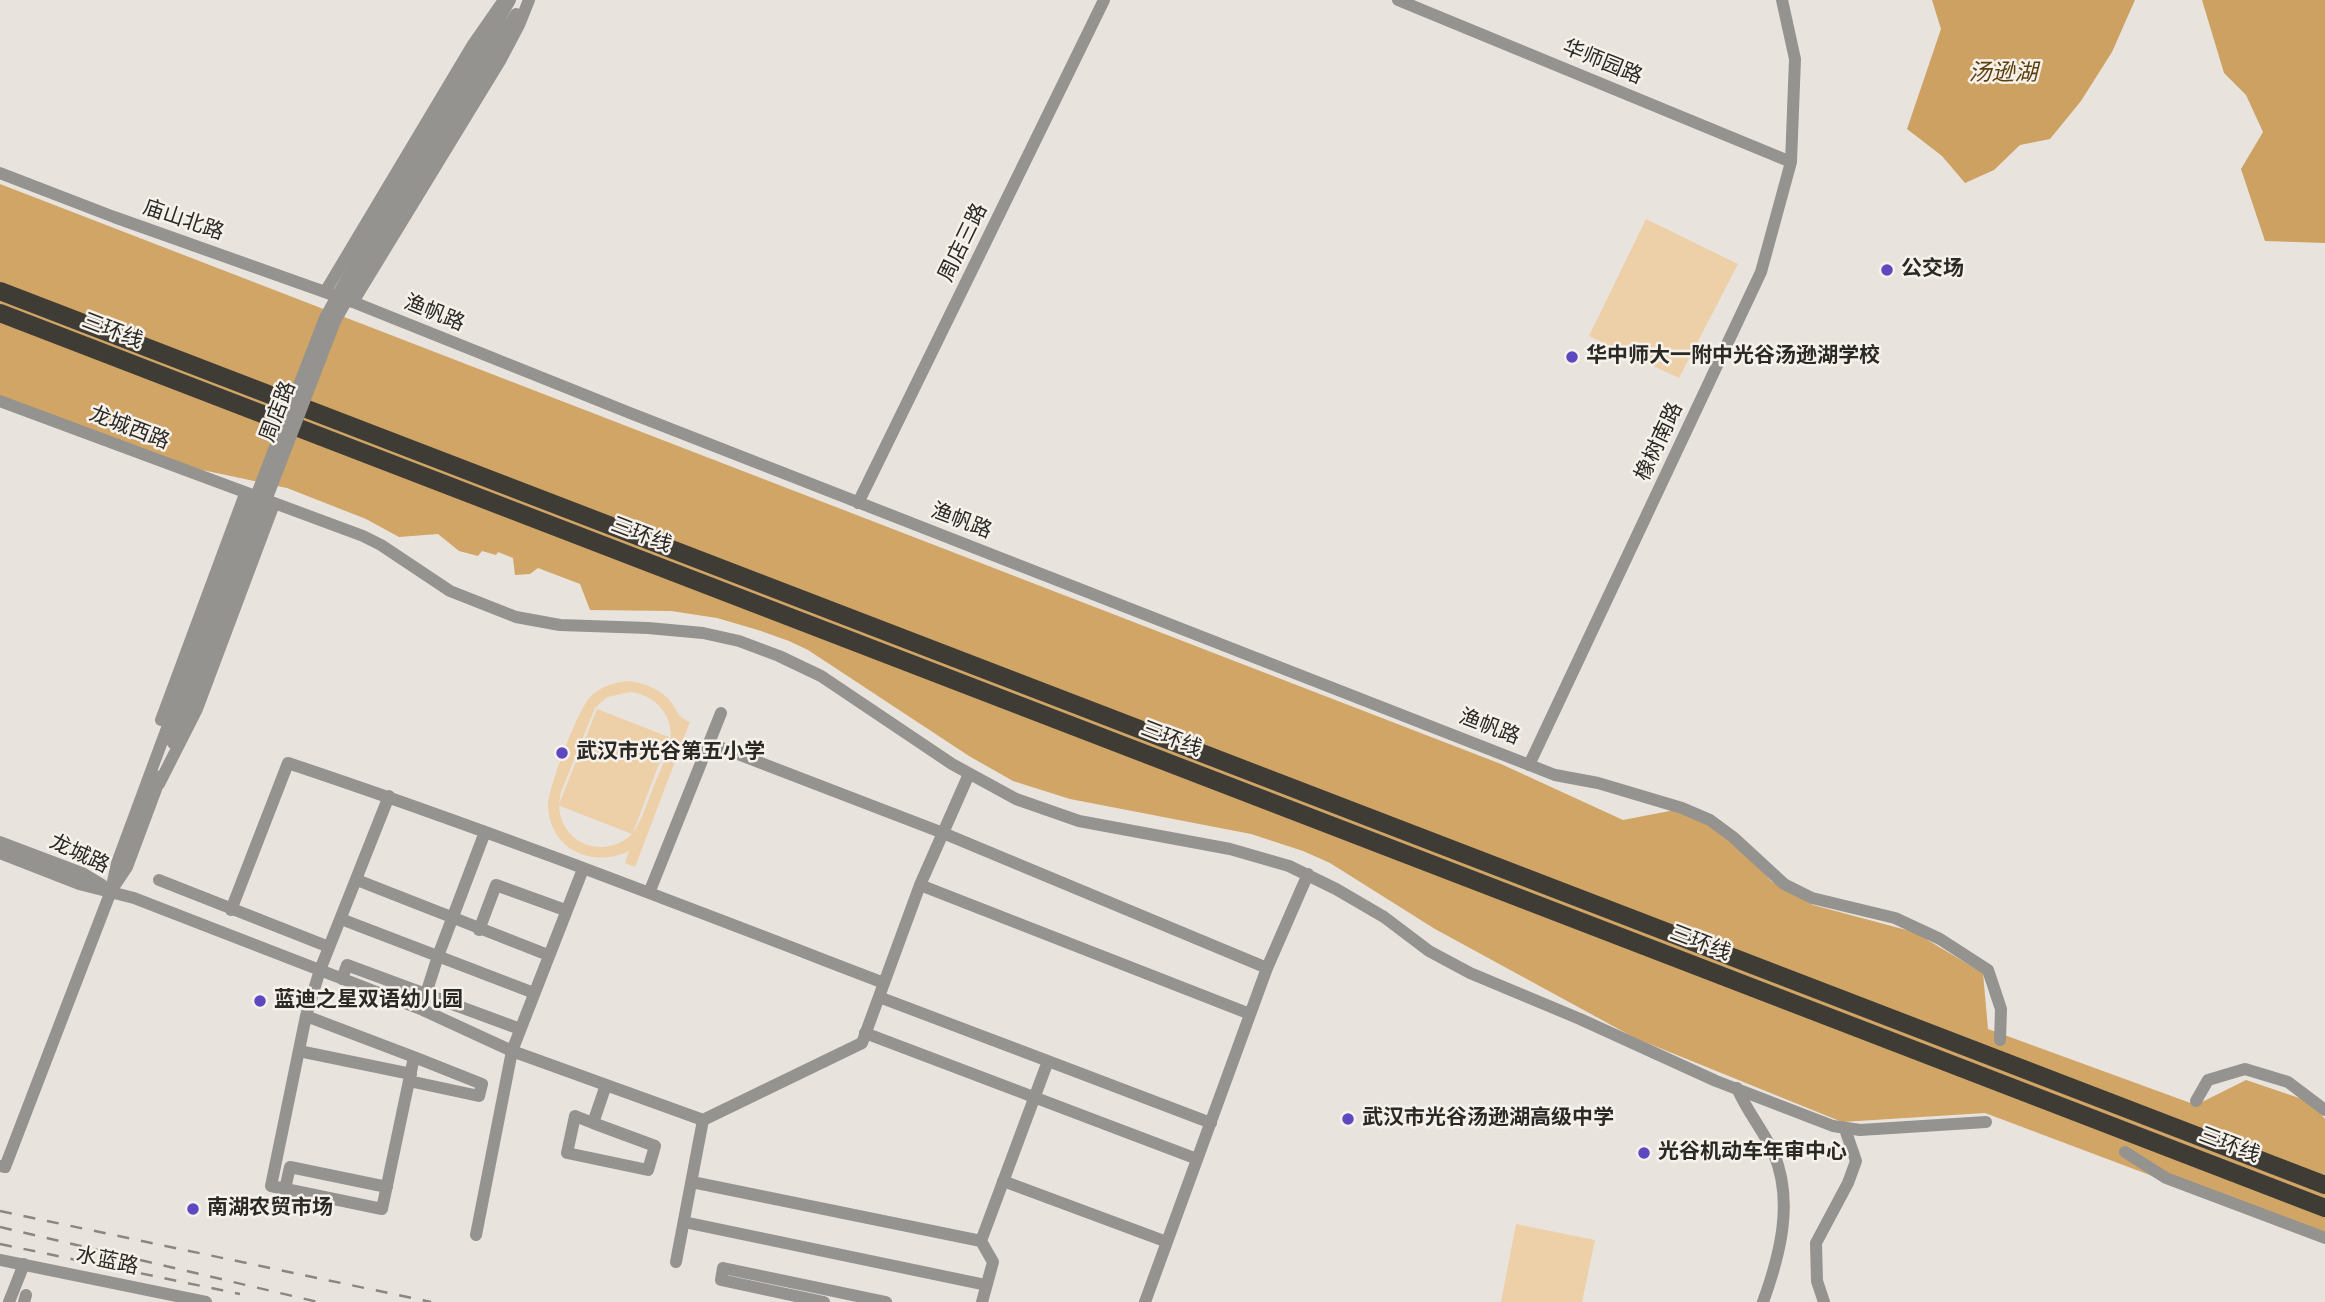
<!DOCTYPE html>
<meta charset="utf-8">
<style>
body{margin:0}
canvas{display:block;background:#e9e3dd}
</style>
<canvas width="2325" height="1302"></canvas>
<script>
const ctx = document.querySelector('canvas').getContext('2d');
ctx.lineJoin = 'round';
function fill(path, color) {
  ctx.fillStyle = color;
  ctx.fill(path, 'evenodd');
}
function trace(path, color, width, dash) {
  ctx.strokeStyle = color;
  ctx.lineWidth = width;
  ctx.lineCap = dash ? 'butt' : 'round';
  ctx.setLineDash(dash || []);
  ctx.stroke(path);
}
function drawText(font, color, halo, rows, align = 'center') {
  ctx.font = font + ' "Titillium Web","Noto Sans SC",sans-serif';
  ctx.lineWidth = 5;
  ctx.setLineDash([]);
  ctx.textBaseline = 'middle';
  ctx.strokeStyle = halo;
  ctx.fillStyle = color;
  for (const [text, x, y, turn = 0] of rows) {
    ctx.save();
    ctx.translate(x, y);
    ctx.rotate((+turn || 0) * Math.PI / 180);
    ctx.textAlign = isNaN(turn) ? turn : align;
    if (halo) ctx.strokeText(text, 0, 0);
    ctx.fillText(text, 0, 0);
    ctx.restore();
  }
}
fill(new Path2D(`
 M 1646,219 L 1738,264 L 1679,378 L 1589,336 Z
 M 630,681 C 646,684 661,689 671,702 C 679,713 676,716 690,722 L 635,867 L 625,863 L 629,851 C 592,869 549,849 548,805 C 548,789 579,706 591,696 C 601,686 616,682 630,681 ZM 631,692 C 655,695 675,716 670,742 C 667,757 659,773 653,788 C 647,803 642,820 633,833 L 669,737 L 597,709 L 559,804 L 561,792 L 595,708 L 607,697 ZM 559,806 L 560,806 L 632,834 C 605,860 561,845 559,806 Z
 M 1516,1224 L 1595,1240 L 1582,1302 L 1501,1302 Z`), '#edd0a8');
fill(new Path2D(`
 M 0,184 L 1501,764 L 1623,820 L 1680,809 L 1735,841 L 1771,881 L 1813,905 L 1914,932 L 1983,973 L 1988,1029 L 2196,1105 L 2246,1080 L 2311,1102 L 2325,1119 L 2325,1241 L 1985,1113 L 1842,1122 L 1635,1038 L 1435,929 L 1330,863 L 1303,851 L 1251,834 L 1070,799 L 1013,781 L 969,756 L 808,650 L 789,641 L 758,630 L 717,618 L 671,611 L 590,610 L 580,584 L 538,568 L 530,574 L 515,575 L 513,558 L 498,552 L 496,555 L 482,551 L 478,556 L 459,551 L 438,534 L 399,537 L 366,519 L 287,488 L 193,468 L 0,396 Z`), '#d1a566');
fill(new Path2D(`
 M 1932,0 L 2135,0 L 2112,52 L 2081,101 L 2050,139 L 2020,145 L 1994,170 L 1965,183 L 1942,156 L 1907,129 L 1941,29 Z
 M 2202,0 L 2325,0 L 2325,243 L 2265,241 L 2241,169 L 2263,132 L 2246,95 L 2224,73 Z`), '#cda162');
trace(new Path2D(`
 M 1398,0 L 1791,162
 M 481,50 L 510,0
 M 491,55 L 516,14
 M 0,173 L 114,217 L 353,302 L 630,413 L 1555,775 L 1598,783 L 1682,808 L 1710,820 L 1733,837 L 1784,884 L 1812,898 L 1895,918 L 1940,939 L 1988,970 L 2001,1009 L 2000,1040
 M 325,292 L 472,46 L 504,0
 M 353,302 L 500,61 L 519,25 L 529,0
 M 0,401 L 363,536 L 381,545 L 450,591 L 516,617 L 560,625 L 648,628 L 703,633 L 739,641 L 779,656 L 821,676 L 952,764 L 1016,799 L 1079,821 L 1230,849 L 1289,866 L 1336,889 L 1384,917 L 1429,951 L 1470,973 L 1580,1019 L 1716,1081 L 1833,1126 L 1860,1130 L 1986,1122
 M 858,503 L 1104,0
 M 161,720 L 245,494
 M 173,743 L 187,705
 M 709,743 L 943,833 L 1267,968
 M 1529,765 L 1761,272 L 1791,162 L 1795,59 L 1782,0
 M 159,784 L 197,709 L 274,504
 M 0,842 L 82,873 L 102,885
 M 0,853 L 79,884 L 134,898 L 423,1010 L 512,1051 L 703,1120 L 862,1043 L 920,885 L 969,774
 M 159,880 L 329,947
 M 357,880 L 548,955
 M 115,885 L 127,867 L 161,776
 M 920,885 L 1250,1014
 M 649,893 L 721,713
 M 231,910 L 288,763 C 489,830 686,907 884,983
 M 341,919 L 534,993
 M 479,930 L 496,885 L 565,910
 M 342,979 L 347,965 L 520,1029
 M 879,997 L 1048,1061 L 981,1241 L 993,1262 L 982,1302
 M 424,1000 L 438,956 L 485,832
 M 306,1016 L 414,1057 L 382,1209 L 271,1186 L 306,1016 L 320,970 L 389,796
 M 865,1033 L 1197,1159
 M 299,1051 L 411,1074
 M 1048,1061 L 1211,1123
 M 409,1081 L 479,1096 L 482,1084 L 414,1057
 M 1737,1088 C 1747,1112 1764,1131 1774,1154 C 1794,1202 1780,1255 1763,1302
 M 2196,1101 L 2208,1080 L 2245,1069 L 2288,1082 L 2325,1110
 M 593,1123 L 575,1116 L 567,1153 L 648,1170 L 655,1146 L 593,1123 L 606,1085
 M 2125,1152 L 2166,1178 L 2325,1238
 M 0,1166 L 5,1167 L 111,891 L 117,863 L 177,701
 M 1003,1181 L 1167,1242
 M 692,1182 L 981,1241
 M 285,1189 L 290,1167 L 387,1187
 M 684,1222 L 986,1285
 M 476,1235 L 512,1051 L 583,869
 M 0,1260 L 206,1302
 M 676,1262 L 703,1120
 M 9,1302 L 24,1264
 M 24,1302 L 26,1295
 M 824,1302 L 721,1280 L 723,1268 L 886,1302
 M 1145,1302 L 1267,968 L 1308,874
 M 1824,1302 L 1817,1281 L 1816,1243 L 1848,1183 L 1856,1161 L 1845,1129`), '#959390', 12);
trace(new Path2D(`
 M 0,291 L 2325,1185
 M 0,313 L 2325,1208`), '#3f3b35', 18);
trace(new Path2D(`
 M 0,1211 L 431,1302
 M 0,1227 L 318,1302
 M 0,1244 L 240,1294`), '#8a8782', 2.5, [12, 12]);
trace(new Path2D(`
 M 177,701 L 325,318 L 381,217 L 481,50
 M 187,705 L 335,321 L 389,224 L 491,55`), '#959390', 12);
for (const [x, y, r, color] of [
 [1887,270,7,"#5d48c0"],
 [1572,357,7,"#5d48c0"],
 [562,753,7,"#5d48c0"],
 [260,1001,7,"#5d48c0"],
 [1348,1119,7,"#5d48c0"],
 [1644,1153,7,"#5d48c0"],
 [193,1209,7,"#5d48c0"]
]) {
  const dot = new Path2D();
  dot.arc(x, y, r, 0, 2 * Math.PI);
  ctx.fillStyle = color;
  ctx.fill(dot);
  trace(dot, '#f6f1ea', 2.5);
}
drawText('21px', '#2a2926', '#f6f1ea', [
 ["华师园路",1602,63,22],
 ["庙山北路",183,221,19],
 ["周店三路",964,243,-64],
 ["渔帆路",434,314,22],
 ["三环线",112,332,21],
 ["周店路",279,412,-69],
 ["龙城西路",129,429,21],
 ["橡树南路",1660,442,-65],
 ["渔帆路",961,522,21],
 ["三环线",641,536,21],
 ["渔帆路",1489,728,21],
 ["三环线",1171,740,21],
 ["龙城路",79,855,25],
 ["三环线",1700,944,21],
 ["三环线",2229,1146,21],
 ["水蓝路",107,1262,12]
]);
drawText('bold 21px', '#2a2926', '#f6f1ea', [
 ["公交场",1901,270],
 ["华中师大一附中光谷汤逊湖学校",1586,357],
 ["武汉市光谷第五小学",576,753],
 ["蓝迪之星双语幼儿园",274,1001],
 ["武汉市光谷汤逊湖高级中学",1362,1119],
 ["光谷机动车年审中心",1658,1153],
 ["南湖农贸市场",207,1209]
], 'left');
drawText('italic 23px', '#5d3f0c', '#f6f1ea', [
 ["汤逊湖",2003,74]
]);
</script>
